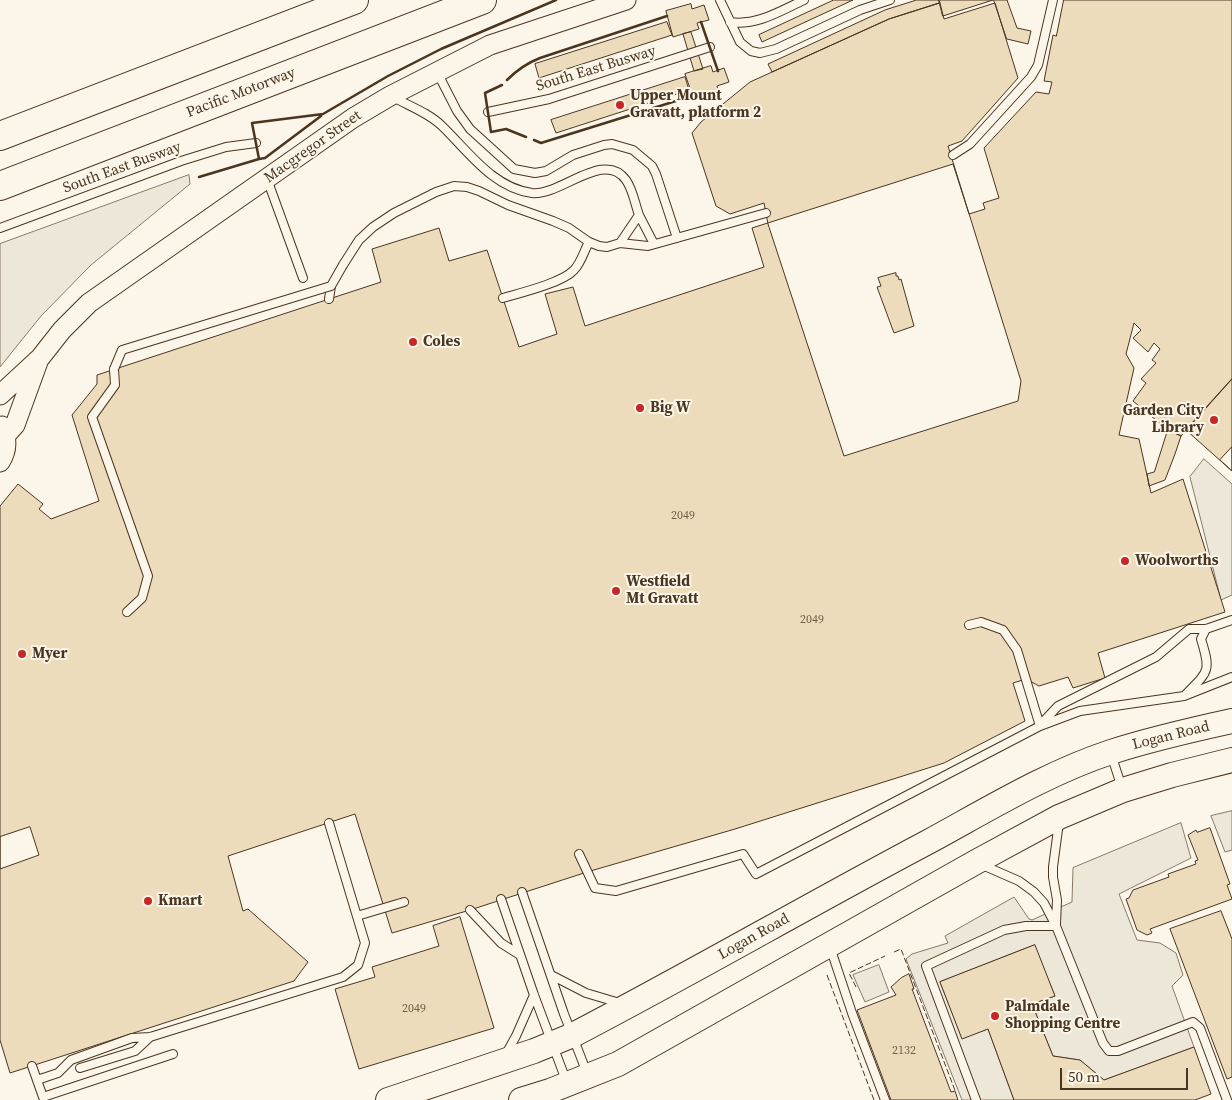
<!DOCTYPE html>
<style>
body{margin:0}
#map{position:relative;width:1232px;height:1100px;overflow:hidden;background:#fbf6e9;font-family:"Source Serif 4",serif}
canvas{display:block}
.scale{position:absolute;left:1060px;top:1068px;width:128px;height:22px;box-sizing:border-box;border:2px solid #4a3520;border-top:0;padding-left:6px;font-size:15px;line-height:18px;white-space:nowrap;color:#4a3520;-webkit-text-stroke:4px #fbf6e9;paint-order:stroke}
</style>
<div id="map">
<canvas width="1232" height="1100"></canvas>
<div class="scale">50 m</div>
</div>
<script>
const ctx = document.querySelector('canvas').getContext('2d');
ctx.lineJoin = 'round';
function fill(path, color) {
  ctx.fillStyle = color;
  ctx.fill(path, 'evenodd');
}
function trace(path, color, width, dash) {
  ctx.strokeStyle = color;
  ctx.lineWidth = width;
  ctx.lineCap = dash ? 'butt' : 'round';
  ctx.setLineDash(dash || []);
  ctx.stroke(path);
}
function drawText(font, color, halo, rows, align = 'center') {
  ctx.font = font + ' "Source Serif 4",serif';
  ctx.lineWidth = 4;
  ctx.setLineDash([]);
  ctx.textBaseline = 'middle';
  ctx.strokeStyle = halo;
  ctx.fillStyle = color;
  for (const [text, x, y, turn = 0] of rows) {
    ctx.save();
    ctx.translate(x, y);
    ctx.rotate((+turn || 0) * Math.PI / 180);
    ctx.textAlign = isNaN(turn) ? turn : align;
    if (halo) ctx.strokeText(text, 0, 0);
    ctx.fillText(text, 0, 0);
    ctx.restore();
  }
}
const parking = new Path2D(`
 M 189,175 L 190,184 L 91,265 L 41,316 L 0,367 L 0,244 Z
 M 1204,459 L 1232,484 L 1232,595 L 1221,600 L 1190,477 Z
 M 1232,811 L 1232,850 L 1225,852 L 1211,816 Z
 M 1181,823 L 1191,858 L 1119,894 L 1137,940 L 1160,943 L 1176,953 L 1183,975 L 1172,986 L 1194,1047 L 1104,1080 L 1080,1060 L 1053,1056 L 1032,1004 L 1055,996 L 1034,945 L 940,982 L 962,1038 L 988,1029 L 1014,1100 L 962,1100 L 906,959 L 912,954 L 948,943 L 945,936 L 1014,897 L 1029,919 L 1032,920 L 1072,902 L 1073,868 Z
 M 879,965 L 889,992 L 865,1002 L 853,975 Z`);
fill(parking, '#ede7d9');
trace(parking, '#887966', 1);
const building = new Path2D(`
 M 834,0 L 853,0 L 762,42 L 759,35 Z
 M 917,0 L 939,0 L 940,3 L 889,19 L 772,72 L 768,64 L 885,10 Z
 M 939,0 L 993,0 L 943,16 Z
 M 994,0 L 1007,0 L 1017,28 L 1031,31 L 1028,44 L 1007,39 Z
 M 1064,0 L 1232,0 L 1232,379 L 1181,436 L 1168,430 L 1133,401 L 1146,383 L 1141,379 L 1156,363 L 1152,360 L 1160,349 L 1154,343 L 1148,352 L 1133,338 L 1141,330 L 1134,323 L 1126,354 L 1134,368 L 1119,435 L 1139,439 L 1151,493 L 1183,479 L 1225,612 L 1098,653 L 1105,678 L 1073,688 L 1068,677 L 1039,686 L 1026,679 L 1013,683 L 1025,721 L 944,763 L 735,829 L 587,872 L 470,910 L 392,933 L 355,814 L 228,856 L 243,911 L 248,909 L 308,962 L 294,981 L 10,1073 L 0,1040 L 0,506 L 18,484 L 43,504 L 39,509 L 51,519 L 99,501 L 72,415 L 97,384 L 97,375 L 381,282 L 372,249 L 439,228 L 449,261 L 487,250 L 519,347 L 557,334 L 545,294 L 573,287 L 585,326 L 764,267 L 752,228 L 953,164 L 969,214 L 985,209 L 983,203 L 999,198 L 984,148 L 1036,92 L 1049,94 L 1052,82 L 1044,81 L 1053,35 L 1056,36 Z
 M 940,3 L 944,19 L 995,3 L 1018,78 L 962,141 L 948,146 L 1021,381 L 1018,401 L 844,456 L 768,224 L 764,203 L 730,214 L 716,206 L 692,133 L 701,122 L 750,82 L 889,19 Z
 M 691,4 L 692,9 L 704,5 L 709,20 L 697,23 L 699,29 L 673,37 L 666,11 Z
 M 667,22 L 672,35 L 539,78 L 535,64 Z
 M 691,32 L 703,69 L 694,71 L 683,34 Z
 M 711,66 L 713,72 L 724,68 L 729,82 L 717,86 L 719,92 L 694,100 L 685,74 Z
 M 685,77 L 689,90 L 556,133 L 551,120 Z
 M 896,273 L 896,276 L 898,276 L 899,280 L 901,279 L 914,326 L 894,333 L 877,287 L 881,286 L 878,278 Z
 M 1232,379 L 1232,471 L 1186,430 Z
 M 1168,430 L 1181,436 L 1175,454 L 1165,480 L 1149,486 L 1147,474 L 1154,472 Z
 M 1232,447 L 1232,471 L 1220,460 Z
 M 30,827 L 39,855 L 0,869 L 0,837 Z
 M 1210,828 L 1230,884 L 1227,885 L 1232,899 L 1150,929 L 1152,933 L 1147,935 L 1137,930 L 1126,899 L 1129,898 L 1133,890 L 1169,877 L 1168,874 L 1196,864 L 1195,861 L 1198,860 L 1188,835 L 1196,830 L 1197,832 Z
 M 1221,911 L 1232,939 L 1232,1077 L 1227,1079 L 1170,929 Z
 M 460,917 L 494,1028 L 359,1069 L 335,989 L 375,977 L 372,967 L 439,946 L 433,926 Z
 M 1035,945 L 1055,996 L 1032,1004 L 1053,1056 L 1080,1060 L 1104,1080 L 1194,1047 L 1211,1094 L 1195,1100 L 1014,1100 L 988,1029 L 962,1039 L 940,982 Z
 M 909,974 L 914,989 L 912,989 L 951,1092 L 955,1091 L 958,1100 L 891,1100 L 857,1010 L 896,995 L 891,987 L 901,978 Z`);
fill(building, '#ecdcbc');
trace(building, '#4a3520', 1);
const service = new Path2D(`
 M 720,0 L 740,42 L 751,51 L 760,53 L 776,49 L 860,10 L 890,0
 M 730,22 C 757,26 780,11 804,0
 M 437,72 L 457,111 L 470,129 L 514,169 L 535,173 L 546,171 L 573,155 L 604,145 L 612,144 L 633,150 L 652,166 L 656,174 L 677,238
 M 393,97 C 409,106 429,113 442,126 C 468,151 493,188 532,193 C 561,196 604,149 626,180 C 633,190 635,204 639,215 L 620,243
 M 488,112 L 549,99 L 710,47
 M 953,155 L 970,144 L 1031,77 L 1038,65 L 1053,0
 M 267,179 L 303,278
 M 639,215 L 654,244
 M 0,228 L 181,161 L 226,147 L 256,143
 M 343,265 L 359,240 L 373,227 L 394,213 L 436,192 L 454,186 L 467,187 L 479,191 L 508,205 L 553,221 L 569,228 L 589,242 L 599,246 L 607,247 L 620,243 L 648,246 L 766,213
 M 503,298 C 520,293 562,283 574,270 C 581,263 584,251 589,242
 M 329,299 L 331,286
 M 114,369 L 115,385 L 92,417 L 148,576 L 142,598 L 127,612
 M 969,625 L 981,622 L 1003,630 L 1017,650 L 1040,726
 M 1186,694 C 1209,671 1211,671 1201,639 L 1206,629
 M 1042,723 L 1058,706 L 1156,657 L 1189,629 L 1206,629 L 1232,620
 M 1111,754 L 1122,788
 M 579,854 L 595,888 L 616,891 L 743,854 L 756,874 L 1040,726 L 1080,711 L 1184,696 L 1232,677
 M 980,864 L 1019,881 L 1034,892 L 1044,903 L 1056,926 L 1103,1043 L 1109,1051 L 1118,1051 L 1193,1022 L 1200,1028 L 1227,1100
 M 522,892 L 564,1014 L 587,1073
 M 501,899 L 534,995 L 567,1083
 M 470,910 L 501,943 L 520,955
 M 357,916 L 404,902
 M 1056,924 L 1057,900 L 1053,877 L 1053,867 L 1059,822
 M 830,947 L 852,1013 L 885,1100
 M 551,975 L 586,993 L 623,1004
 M 506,1054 L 516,1036 L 534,995
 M 32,1066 L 43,1097 L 173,1054
 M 80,1068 L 135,1051 L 150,1037
 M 37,1080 L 58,1073 L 71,1060 L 132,1038 L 150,1037 L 343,977 L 358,965 L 365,943 L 329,823
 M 976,1100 L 926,966 L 1004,930 L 1026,926 L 1056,926`);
const tertiary = new Path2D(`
 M 0,395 L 40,358 L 62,330 L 89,303 L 353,118 L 390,96 L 490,45 L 626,0
 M 6,435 L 15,425 L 39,359
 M 0,462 C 8,450 7,439 2,426`);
const primary = new Path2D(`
 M 388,1100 L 534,1051 L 573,1035 C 692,973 809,905 928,842 C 987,810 1047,773 1111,752 C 1151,739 1191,730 1232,721
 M 521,1100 L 550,1091 L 618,1064 L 976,862 L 1059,817 L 1123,790 L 1172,775 L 1232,760`);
const motorway = new Path2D(`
 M 0,136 L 354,0
 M 0,186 L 482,0`);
trace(service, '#4a3520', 10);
trace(tertiary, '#4a3520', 21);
trace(primary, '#4a3520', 26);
trace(motorway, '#4a3520', 30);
trace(service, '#fbf6e9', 8);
trace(tertiary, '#fbf6e9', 19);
trace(primary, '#fbf6e9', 24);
trace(motorway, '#fbf6e9', 28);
const serviceBridge = new Path2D(`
 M 114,369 L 122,350 L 331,286 L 343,265`);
trace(serviceBridge, '#4a3520', 10, []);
trace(serviceBridge, '#fbf6e9', 8);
trace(new Path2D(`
 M 894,952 L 901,949 L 956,1093
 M 827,975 L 874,1100
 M 856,987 L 849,973 L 885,956`), '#4a3520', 1, [6, 2.5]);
trace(new Path2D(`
 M 701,22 L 718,71
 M 507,80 C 517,70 527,63 540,58 L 667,16
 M 502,85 L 485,93 L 491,132 L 506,129 L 526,137
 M 534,140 L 541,143 L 692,96
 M 259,159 L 265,158 L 321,116
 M 199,177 L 259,159 L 252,123 L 323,114 L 388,76 L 441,49 L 556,0`), '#4a3520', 2.5);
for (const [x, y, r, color] of [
 [620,105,5,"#c62828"],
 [413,342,5,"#c62828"],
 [640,408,5,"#c62828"],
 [1214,420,5,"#c62828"],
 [1125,561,5,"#c62828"],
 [616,591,5,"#c62828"],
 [22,654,5,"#c62828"],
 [148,901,5,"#c62828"],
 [995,1016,5,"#c62828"]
]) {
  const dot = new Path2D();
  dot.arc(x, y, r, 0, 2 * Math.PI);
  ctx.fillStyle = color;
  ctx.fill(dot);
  trace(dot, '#fbf6e9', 2);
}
drawText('12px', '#725f47', null, [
 ["2049",683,516],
 ["2049",812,620],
 ["2049",414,1009],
 ["2132",904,1051]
]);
drawText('15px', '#4a3520', '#fbf6e9', [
 ["South East Busway",596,69,-17],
 ["Pacific Motorway",241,93,-21],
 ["Macgregor Street",313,147,-35],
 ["South East Busway",122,168,-20],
 ["Logan Road",1171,736,-14],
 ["Logan Road",754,937,-29]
]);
drawText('bold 15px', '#4a3520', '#fbf6e9', [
 ["Upper Mount",630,96],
 ["Gravatt, platform 2",630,113],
 ["Coles",423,342],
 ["Big W",650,408],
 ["Garden City",1204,411,"right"],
 ["Library",1204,428,"right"],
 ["Woolworths",1135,561],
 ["Westfield",626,582],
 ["Mt Gravatt",626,599],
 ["Myer",32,654],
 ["Kmart",158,901],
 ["Palmdale",1005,1007],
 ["Shopping Centre",1005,1024]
], 'left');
</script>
